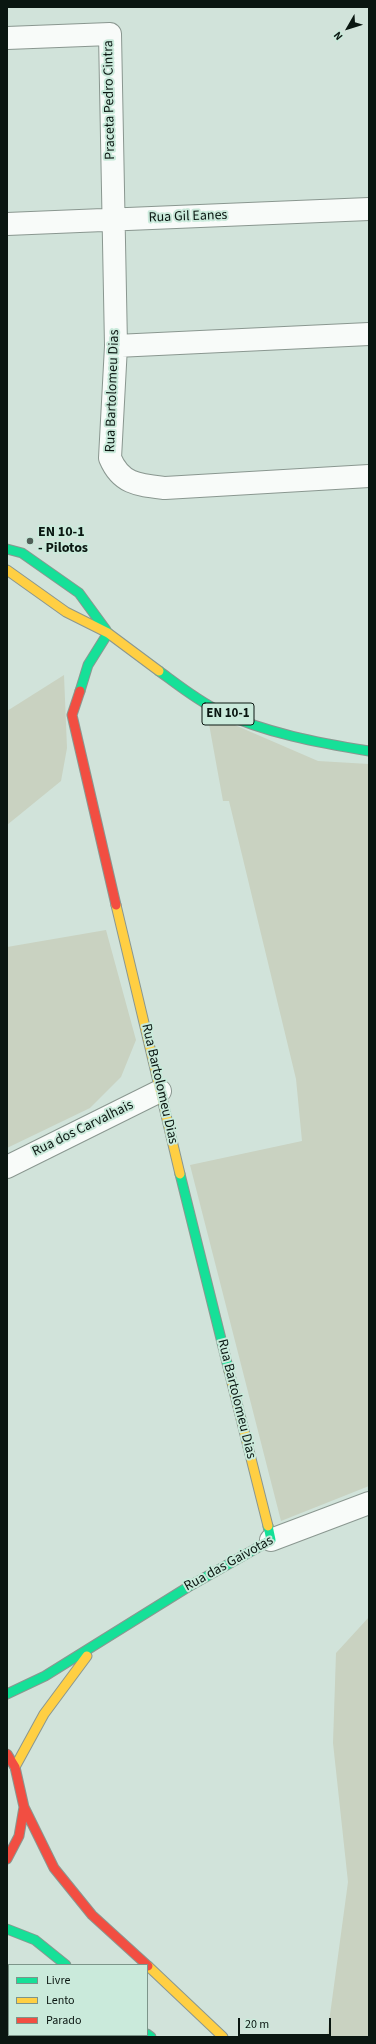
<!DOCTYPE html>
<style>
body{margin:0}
#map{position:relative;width:376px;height:2044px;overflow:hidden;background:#d1e3da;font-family:"Source Sans 3",sans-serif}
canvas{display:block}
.frame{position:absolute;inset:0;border:8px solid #0a1611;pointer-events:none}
.legend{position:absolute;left:8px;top:1964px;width:140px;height:72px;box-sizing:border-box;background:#caeadb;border:1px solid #7d958a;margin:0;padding:5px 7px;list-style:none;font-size:12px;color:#0a1611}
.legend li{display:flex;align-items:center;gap:8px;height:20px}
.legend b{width:20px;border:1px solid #7d958a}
.north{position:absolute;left:328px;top:8px;width:40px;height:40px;-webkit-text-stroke:3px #caeadb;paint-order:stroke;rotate:231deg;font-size:11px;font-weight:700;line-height:16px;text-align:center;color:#0a1611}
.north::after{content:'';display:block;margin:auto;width:14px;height:18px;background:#0a1611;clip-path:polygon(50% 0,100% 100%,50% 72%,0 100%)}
.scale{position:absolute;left:238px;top:2018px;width:93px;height:18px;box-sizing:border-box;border:2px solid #0a1611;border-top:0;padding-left:5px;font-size:12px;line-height:14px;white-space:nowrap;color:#0a1611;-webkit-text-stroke:3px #caeadb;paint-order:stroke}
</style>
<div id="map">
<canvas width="376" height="2044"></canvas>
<div class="frame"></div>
<ul class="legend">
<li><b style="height:5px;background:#16e098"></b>Livre</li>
<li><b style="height:5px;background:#ffcf43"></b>Lento</li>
<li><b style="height:5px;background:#f24e42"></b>Parado</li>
</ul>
<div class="north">N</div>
<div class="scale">20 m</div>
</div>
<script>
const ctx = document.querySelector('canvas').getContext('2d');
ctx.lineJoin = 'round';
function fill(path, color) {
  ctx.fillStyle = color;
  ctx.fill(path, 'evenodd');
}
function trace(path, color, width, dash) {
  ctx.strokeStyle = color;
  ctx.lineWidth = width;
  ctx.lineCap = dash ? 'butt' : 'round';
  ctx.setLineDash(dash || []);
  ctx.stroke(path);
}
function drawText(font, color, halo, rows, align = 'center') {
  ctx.font = font + ' "Source Sans 3",sans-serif';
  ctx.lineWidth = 4;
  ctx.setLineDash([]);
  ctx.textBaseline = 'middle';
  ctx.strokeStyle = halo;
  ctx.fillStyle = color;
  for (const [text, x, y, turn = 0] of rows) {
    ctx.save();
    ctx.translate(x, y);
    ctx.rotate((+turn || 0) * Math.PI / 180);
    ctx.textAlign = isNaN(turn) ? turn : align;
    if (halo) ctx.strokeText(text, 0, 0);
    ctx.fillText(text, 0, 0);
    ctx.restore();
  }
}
fill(new Path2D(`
 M 64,675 L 67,748 L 61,781 L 7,825 L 7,711 Z
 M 207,713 L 318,761 L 369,764 L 369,1486 L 281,1521 L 190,1165 L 302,1141 L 296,1079 L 229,801 L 223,801 Z
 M 106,930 L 136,1040 L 121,1077 L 90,1108 L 7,1148 L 7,947 Z
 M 369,1617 L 369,2037 L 327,2037 L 348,1882 L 333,1743 L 336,1653 Z
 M 7,2013 L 9,2013 L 9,2035 L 48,2035 L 51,2037 L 7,2037 Z`), '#c9d2c1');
const street = new Path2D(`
 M 7,38 L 110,34 L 116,346 L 110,458 C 121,484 138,485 165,488 L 369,476
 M 7,224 L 369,209
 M 116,346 L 369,334
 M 7,1167 L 160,1091
 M 271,1540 L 369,1503`);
const fast = new Path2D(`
 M 7,549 L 22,553 L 79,593 L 106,630
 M 159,671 C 178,685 198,701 219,711 C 265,733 319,743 369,751
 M 80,691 L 88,665 L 108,633
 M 180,1174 L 229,1371
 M 7,1694 L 45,1676 L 188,1587 L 271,1540 L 268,1526
 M 7,1929 L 35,1940 L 66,1965
 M 147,2034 L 151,2037`);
const slow = new Path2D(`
 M 7,570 L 66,612 L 108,633 L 159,671
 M 116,905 L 180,1174
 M 229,1371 L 268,1526
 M 15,1767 L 44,1714 L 87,1656
 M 148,1966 L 223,2037`);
const jam = new Path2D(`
 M 80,691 L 72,715 L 116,905
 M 7,1754 L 15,1767 L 24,1807 L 54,1868 L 92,1915 L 148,1966
 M 7,1859 L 19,1836 L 24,1807`);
trace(street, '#8a9790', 24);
trace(fast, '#8a9790', 11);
trace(slow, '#8a9790', 11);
trace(jam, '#8a9790', 11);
trace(street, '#f8fbf9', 22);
trace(fast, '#16e098', 9);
trace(slow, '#ffcf43', 9);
trace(jam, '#f24e42', 9);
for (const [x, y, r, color] of [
 [30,541,4,"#505e57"]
]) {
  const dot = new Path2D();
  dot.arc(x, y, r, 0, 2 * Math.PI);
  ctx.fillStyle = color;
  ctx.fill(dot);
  trace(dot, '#caeadb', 1.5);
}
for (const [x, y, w] of [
 [228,714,52]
]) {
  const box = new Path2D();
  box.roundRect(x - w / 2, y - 11, w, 22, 3);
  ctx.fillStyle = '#caeadb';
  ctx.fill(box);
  trace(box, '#0a1611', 1);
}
drawText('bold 13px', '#0a1611', null, [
 ["EN 10-1",228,714]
]);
drawText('14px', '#0a1611', '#caeadb', [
 ["Praceta Pedro Cintra",110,100,-91],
 ["Rua Gil Eanes",188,217,-2],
 ["Rua Bartolomeu Dias",113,391,-88],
 ["Rua Bartolomeu Dias",159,1084,77],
 ["Rua dos Carvalhais",83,1129,-26],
 ["Rua Bartolomeu Dias",236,1399,76],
 ["Rua das Gaivotas",229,1564,-29]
]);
drawText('bold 14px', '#0a1611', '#caeadb', [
 ["EN 10-1",38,533],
 ["- Pilotos",38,549]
], 'left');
</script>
